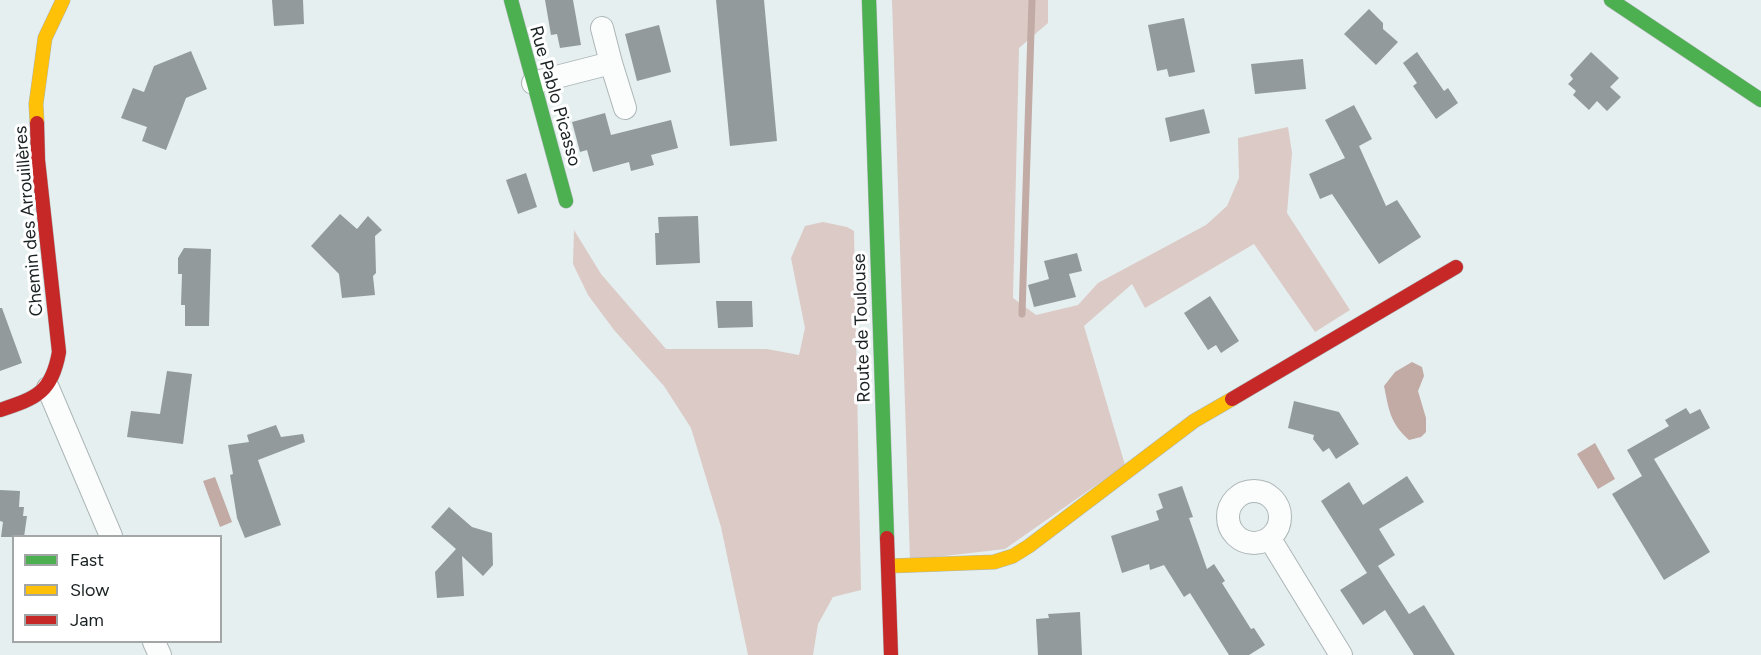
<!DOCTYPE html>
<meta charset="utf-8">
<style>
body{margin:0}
#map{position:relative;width:1761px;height:655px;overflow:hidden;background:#e5eff0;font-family:Figtree,sans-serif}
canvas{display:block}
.legend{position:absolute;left:12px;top:535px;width:210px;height:108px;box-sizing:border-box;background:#fff;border:2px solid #a3a6a7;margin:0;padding:8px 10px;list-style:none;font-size:18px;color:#1a2122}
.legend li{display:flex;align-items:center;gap:12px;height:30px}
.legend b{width:30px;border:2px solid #a3a6a7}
</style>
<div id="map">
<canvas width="1761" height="655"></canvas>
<ul class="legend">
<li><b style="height:8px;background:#4caf50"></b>Fast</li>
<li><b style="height:8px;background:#ffc107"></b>Slow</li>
<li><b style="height:8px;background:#c62828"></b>Jam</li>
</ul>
</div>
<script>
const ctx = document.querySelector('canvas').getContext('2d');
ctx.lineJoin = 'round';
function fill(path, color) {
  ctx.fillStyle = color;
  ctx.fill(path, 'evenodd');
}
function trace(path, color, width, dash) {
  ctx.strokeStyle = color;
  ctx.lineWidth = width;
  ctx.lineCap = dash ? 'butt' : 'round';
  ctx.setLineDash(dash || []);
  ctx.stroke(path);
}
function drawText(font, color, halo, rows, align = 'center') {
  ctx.font = font + ' Figtree,sans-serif';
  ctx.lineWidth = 6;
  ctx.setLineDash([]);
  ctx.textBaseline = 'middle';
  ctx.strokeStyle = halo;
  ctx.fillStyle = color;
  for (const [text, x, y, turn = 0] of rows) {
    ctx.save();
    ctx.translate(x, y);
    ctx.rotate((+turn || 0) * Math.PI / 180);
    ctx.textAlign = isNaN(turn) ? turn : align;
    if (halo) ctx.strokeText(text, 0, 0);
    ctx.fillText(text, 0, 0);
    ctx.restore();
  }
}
fill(new Path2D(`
 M 892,0 L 1048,0 L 1048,23 L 1019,48 L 1013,298 L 1036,315 L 1078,305 L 1098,283 L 1206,225 L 1227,206 L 1239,178 L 1238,138 L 1288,127 L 1292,153 L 1287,213 L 1350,310 L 1315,332 L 1254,244 L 1145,308 L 1132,284 L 1084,326 L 1125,465 L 1005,549 L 910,560 Z
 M 823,222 L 847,227 L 854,231 L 861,590 L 833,597 L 818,624 L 813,655 L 748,655 L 721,527 L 691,428 L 664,386 L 614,330 L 588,295 L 573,264 L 574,230 L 601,274 L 666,349 L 767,349 L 799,355 L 805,328 L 791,258 L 805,226 Z`), '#dccac6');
fill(new Path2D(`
 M 1412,362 L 1422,367 L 1424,376 L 1418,391 L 1426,418 L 1426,432 L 1421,437 L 1409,440 C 1390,423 1389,410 1384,386 L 1395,372 Z
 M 1595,443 L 1615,479 L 1598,489 L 1577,454 Z
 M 215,477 L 232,522 L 220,527 L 203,481 Z`), '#c2aaa5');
trace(new Path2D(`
 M 1022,314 L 1032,0`), '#c2aaa5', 7);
fill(new Path2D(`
 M 272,0 L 303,0 L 304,24 L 274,26 Z
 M 545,0 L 573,0 L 581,45 L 560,48 L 557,34 L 551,35 Z
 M 716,0 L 764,0 L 777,141 L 730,146 Z
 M 1369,9 L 1383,23 L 1383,29 L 1398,42 L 1376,65 L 1344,34 Z
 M 1184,18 L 1195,72 L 1169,77 L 1167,69 L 1157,71 L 1148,25 Z
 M 659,25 L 671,72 L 637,81 L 625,34 Z
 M 191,51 L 207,89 L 186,98 L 166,150 L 142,141 L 147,127 L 121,118 L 133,88 L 144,92 L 154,66 Z
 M 1417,52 L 1444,91 L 1448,88 L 1458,103 L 1436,119 L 1413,86 L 1417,83 L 1403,63 Z
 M 1591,52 L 1619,78 L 1610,87 L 1621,97 L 1607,111 L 1597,101 L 1589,110 L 1573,95 L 1576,91 L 1568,84 L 1573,79 L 1570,75 Z
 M 1303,59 L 1306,89 L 1255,94 L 1251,64 Z
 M 1354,105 L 1372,139 L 1359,146 L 1386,206 L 1397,200 L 1421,237 L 1379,264 L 1332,194 L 1320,199 L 1309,174 L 1345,158 L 1325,120 Z
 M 1204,109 L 1210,133 L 1170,142 L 1165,118 Z
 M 605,113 L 611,135 L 671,120 L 678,148 L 651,155 L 654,165 L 631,171 L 629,162 L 593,172 L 587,150 L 580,152 L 572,122 Z
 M 526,173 L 537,207 L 518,214 L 506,180 Z
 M 340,214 L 357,229 L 368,216 L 382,230 L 375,236 L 376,273 L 373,276 L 375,295 L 342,298 L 339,274 L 311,246 Z
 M 698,216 L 700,263 L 656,265 L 655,233 L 659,233 L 658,217 Z
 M 184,248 L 211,249 L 209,326 L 185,326 L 185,305 L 181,305 L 182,274 L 178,274 L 178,258 Z
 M 1077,253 L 1082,271 L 1069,274 L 1076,297 L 1034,307 L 1028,285 L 1049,279 L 1044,261 Z
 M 1210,296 L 1239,341 L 1221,353 L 1216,345 L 1208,350 L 1184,313 Z
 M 716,301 L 752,301 L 753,327 L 718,328 Z
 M 0,308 L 2,308 L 22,363 L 0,371 Z
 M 167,371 L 192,374 L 183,444 L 127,437 L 131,411 L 160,414 Z
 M 1294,401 L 1339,412 L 1359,444 L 1336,459 L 1329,448 L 1323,452 L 1313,439 L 1314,435 L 1288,428 Z
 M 1686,408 L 1690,414 L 1700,409 L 1710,428 L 1654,459 L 1710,552 L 1664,580 L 1612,494 L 1642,476 L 1627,450 L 1669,426 L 1665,420 Z
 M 276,425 L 281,437 L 303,434 L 305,442 L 258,460 L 281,525 L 245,538 L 237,518 L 230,475 L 233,474 L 228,445 L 249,442 L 247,435 Z
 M 1407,476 L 1424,502 L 1379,529 L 1395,555 L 1367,573 L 1321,501 L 1349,482 L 1363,505 Z
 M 1182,486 L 1193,517 L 1189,518 L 1207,569 L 1214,564 L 1225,581 L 1222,583 L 1251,629 L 1254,628 L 1265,645 L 1249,655 L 1229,655 L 1190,593 L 1184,597 L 1164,565 L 1150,570 L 1149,564 L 1122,573 L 1111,536 L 1159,520 L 1156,511 L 1163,508 L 1158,494 Z
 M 0,490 L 20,491 L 19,507 L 24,507 L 23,516 L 27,516 L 24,537 L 1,537 L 3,522 L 0,521 Z
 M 449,507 L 472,527 L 492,533 L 493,565 L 483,576 L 462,556 L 464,596 L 437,598 L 435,572 L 456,549 L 431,527 Z
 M 1378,566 L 1409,614 L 1424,605 L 1455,655 L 1414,655 L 1385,610 L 1363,625 L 1340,590 Z
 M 1080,612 L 1082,655 L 1038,655 L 1036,619 L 1049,618 L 1048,614 Z`), '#929a9b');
const street = new Path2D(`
 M 611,63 L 625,108
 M 533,83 L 611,63 L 602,28
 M 48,388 L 111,536
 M1228 517a26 26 0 1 1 52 0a26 26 0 1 1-52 0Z
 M 1270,539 L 1341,655
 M 154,642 L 160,655`);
const fast = new Path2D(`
 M 511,0 L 566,201
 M 869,0 L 887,538
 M 1611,0 L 1761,100`);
const slow = new Path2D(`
 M 37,123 L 36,104 L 45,38 L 63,0
 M 889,566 L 994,562 L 1013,556 L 1029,546 L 1194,421 L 1232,399`);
const jam = new Path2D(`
 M 1232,399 L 1456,267
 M 0,410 C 37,398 52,392 59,352 L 38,160 L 37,123
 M 887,538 L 891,655`);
trace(street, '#adb5b6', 24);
trace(fast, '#adb5b6', 15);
trace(slow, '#adb5b6', 15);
trace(jam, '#adb5b6', 15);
trace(street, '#fbfdfd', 22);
trace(fast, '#4caf50', 14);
trace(slow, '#ffc107', 14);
trace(jam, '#c62828', 14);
drawText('18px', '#1a2122', '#fff', [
 ["Rue Pablo Picasso",555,96,74],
 ["Chemin des Arrouillères",29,221,-95],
 ["Route de Toulouse",862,328,-92]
]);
</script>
